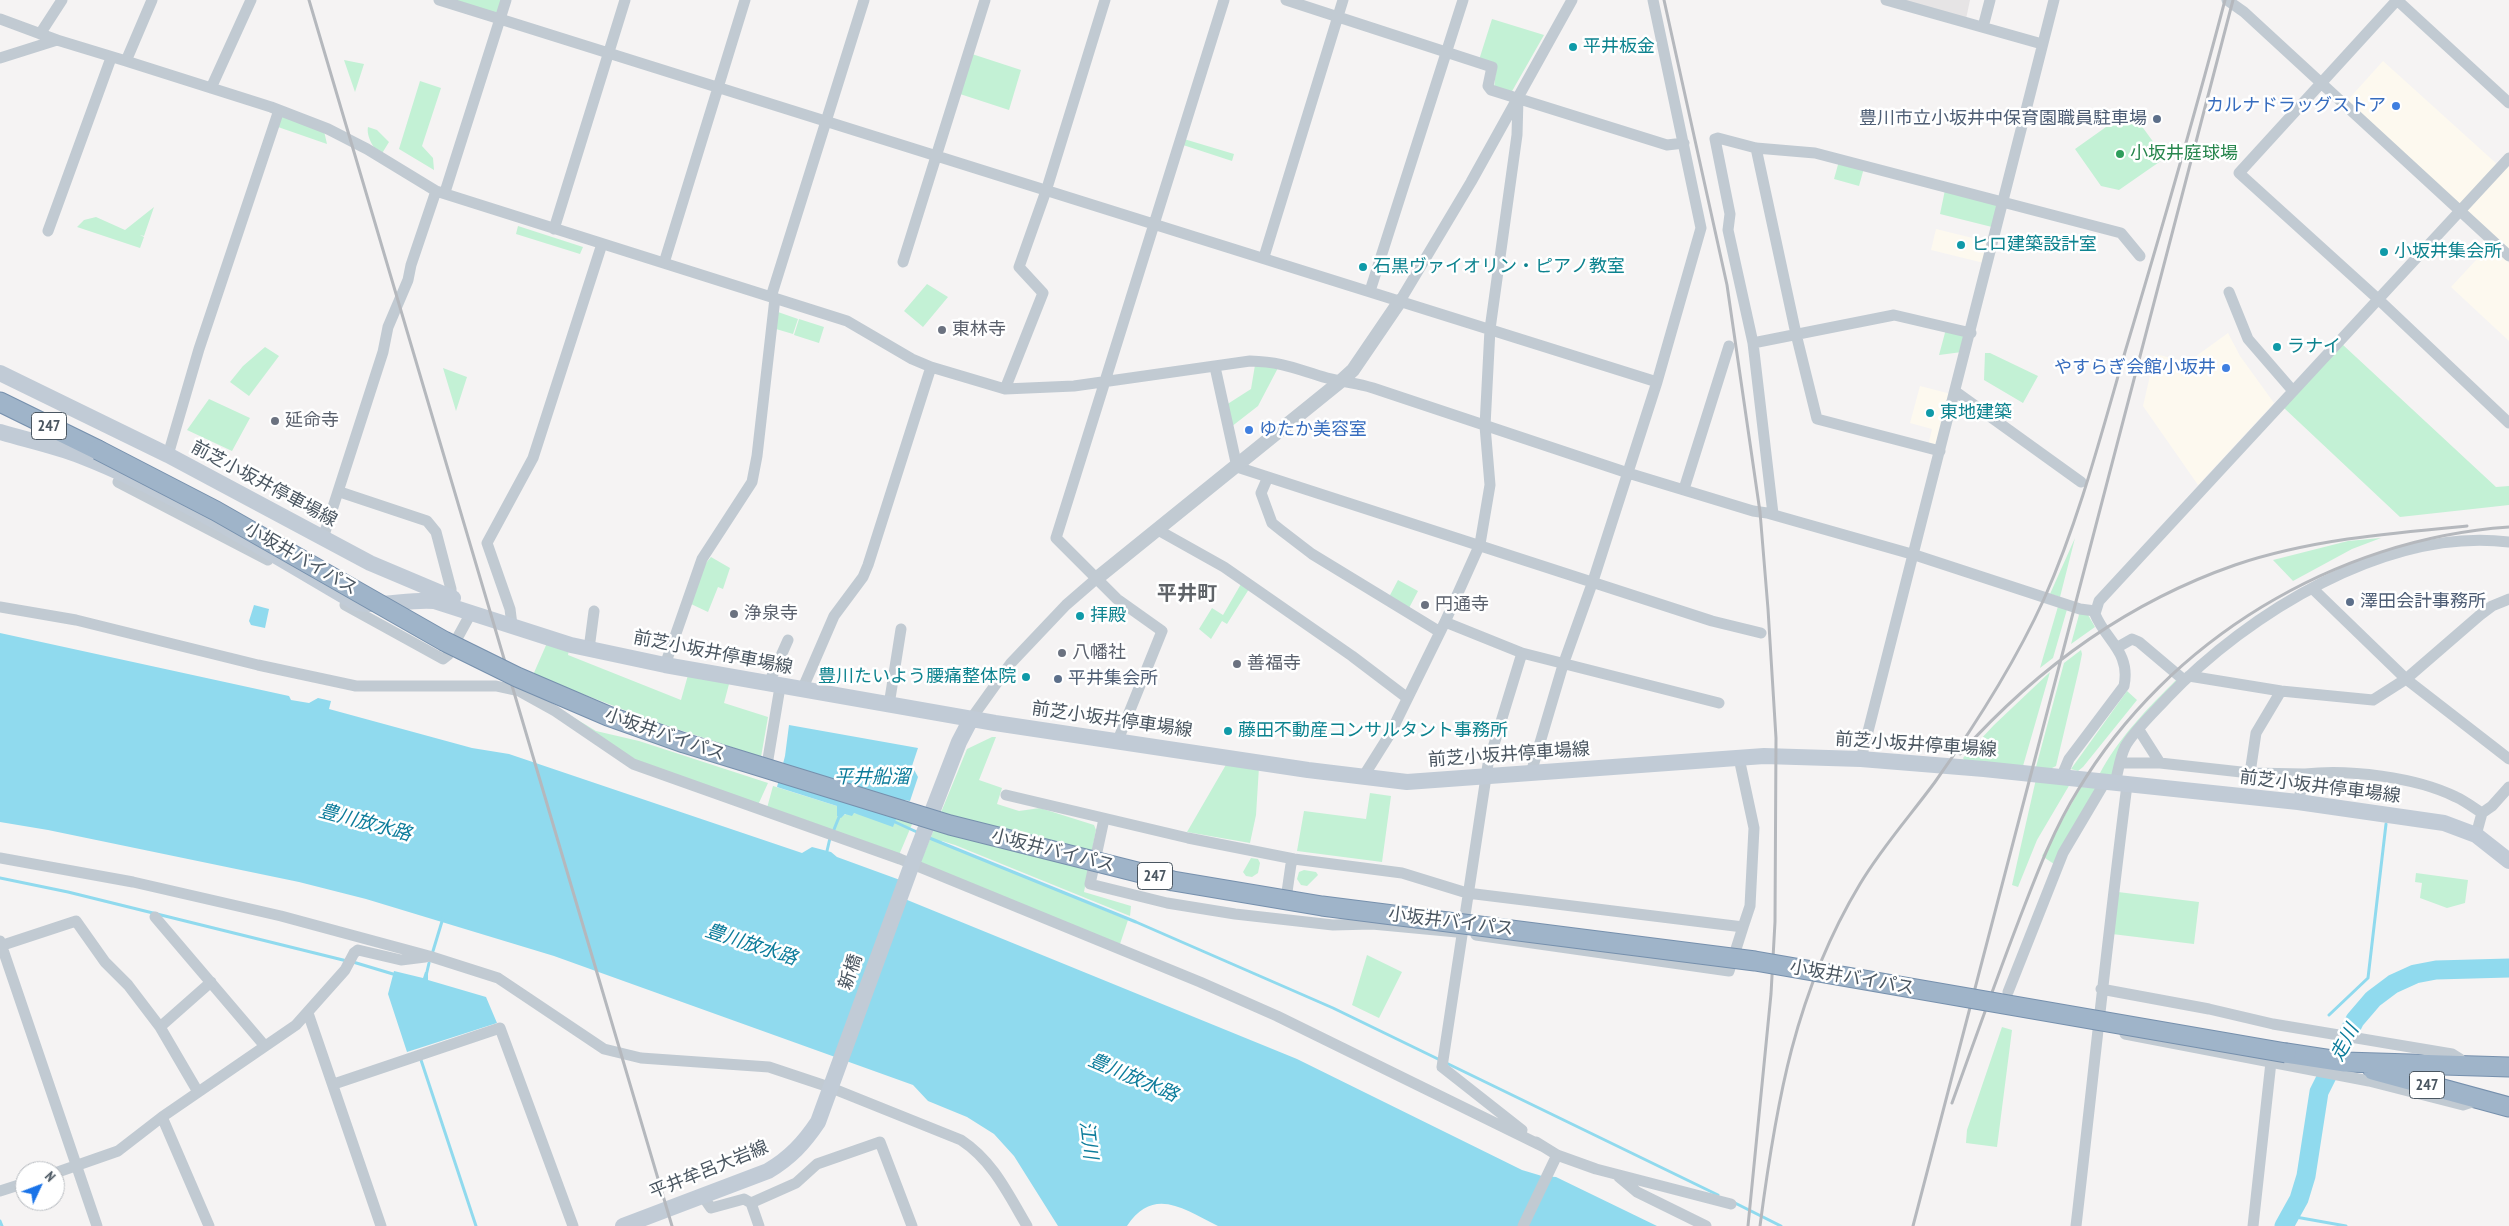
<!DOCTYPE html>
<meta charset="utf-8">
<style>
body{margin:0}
#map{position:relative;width:2509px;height:1226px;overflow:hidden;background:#f5f3f3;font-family:"PT Sans Narrow",sans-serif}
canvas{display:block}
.north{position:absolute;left:15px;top:1161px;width:50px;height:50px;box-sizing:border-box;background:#fff;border:1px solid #b7bbc0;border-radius:50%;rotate:47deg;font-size:14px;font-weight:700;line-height:20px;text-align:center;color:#4a5661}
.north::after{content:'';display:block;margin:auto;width:18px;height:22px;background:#1a73e8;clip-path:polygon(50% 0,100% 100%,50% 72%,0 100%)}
</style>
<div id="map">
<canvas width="2509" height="1226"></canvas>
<div class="north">N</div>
</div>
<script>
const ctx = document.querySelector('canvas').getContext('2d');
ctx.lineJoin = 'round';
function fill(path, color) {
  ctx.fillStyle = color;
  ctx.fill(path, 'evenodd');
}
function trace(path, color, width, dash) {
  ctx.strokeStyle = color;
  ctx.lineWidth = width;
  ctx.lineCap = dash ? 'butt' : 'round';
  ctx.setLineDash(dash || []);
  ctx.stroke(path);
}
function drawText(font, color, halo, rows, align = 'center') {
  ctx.font = font + ' "PT Sans Narrow","Noto Sans JP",sans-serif';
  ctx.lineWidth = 5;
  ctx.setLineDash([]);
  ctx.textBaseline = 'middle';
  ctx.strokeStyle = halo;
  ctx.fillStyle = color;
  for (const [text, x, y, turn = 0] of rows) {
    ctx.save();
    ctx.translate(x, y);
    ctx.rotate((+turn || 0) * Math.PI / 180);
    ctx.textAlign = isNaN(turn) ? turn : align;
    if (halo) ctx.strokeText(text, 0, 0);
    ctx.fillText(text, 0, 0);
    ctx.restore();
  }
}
fill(new Path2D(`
 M 2383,61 L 2498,165 L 2461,206 L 2346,102 Z
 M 2509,163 L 2509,251 L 2468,213 L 2468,209 Z
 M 1936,229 L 1989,242 L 1984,263 L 1931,250 Z
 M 2490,245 L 2509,263 L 2509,341 L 2451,287 Z
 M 2228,333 L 2240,356 L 2274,403 L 2198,485 L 2143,406 L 2155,354 L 2188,362 Z
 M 1920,386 L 1951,394 L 1937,448 L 1928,446 L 1932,429 L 1910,423 Z`), '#fdf9ef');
fill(new Path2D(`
 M 1897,0 L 1970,0 L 1966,19 Z`), '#e6e4e5');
fill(new Path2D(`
 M 447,0 L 502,0 L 497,17 Z
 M 1492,19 L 1544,35 L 1511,93 L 1494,88 L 1496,70 L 1479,60 Z
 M 972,54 L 1021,70 L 1009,110 L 960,94 Z
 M 344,60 L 364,64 L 355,92 Z
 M 420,81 L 441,88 L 422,146 L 433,158 L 434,170 L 399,149 Z
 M 2130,110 L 2165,158 L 2119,190 L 2101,186 L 2075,149 Z
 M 281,116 L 324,131 L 327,144 L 278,127 Z
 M 368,127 L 377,130 L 389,142 L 381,155 C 374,150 366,136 368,127 Z
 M 1184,139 L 1234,154 L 1232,161 L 1183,145 Z
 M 1839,161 L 1864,168 L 1859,186 L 1834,179 Z
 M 1945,190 L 1998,204 L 1992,227 L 1940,214 Z
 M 154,207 L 144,236 L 140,235 L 144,237 L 140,248 L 77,227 L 84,220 L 96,217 L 125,230 Z
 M 518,226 L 583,247 L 580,254 L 516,234 Z
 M 927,284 L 948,297 L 923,327 L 904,311 Z
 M 778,312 L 798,319 L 793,334 L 776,329 Z
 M 799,319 L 824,327 L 819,343 L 794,335 Z
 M 1946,329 L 1966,334 L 1962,352 L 1939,355 Z
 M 2342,344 L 2496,487 L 2509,486 L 2509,505 L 2400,517 L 2284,408 Z
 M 265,347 L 279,356 L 249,396 L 230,382 L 243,366 Z
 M 1985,353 L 1990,353 L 2038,376 L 2023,403 L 1984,380 Z
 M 1255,365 L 1279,366 L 1258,406 L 1231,427 L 1226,405 L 1251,389 Z
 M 443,368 L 467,377 L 456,411 Z
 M 209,399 L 250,418 L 232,451 L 187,430 Z
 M 2075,538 L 2060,597 L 2050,594 Z
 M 2381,538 L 2352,549 L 2293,581 L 2273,560 L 2348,541 Z
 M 711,557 L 730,568 L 723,589 L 718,587 L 708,612 L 691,604 L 705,564 Z
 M 1398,580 L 1418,591 L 1409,608 L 1389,597 Z
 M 1241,584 L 1249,589 L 1227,624 L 1222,621 L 1211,639 L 1199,629 L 1212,608 L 1223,615 Z
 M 2059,603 L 2068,606 L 2053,658 L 2040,668 Z
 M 2080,611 L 2087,613 L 2095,627 L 2071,644 Z
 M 547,643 L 569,650 L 568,655 L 681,700 L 688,675 L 729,684 L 724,703 L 768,717 L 761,757 L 653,721 L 533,675 Z
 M 2081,650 L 2082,654 L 2079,669 L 2056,766 L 2050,769 L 2036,767 L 2064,663 Z
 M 2050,672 L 2023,766 L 1965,761 L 1963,758 L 1994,725 Z
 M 2178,678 L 2181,681 L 2134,731 L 2112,777 L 2099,775 C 2118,738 2148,708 2178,678 Z
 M 2127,691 L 2137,700 L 2083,767 L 2078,771 L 2071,769 Z
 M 563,711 L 596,731 L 639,741 L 768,783 L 758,805 L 637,761 Z
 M 992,737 L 996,737 L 979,780 L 1002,788 L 997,804 L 1019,811 L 1040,808 L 1094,825 L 1096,830 L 1084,892 L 1131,906 L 1130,916 L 955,845 L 942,841 L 941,843 L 1128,920 L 1120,944 L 922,864 L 921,861 L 967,749 Z
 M 1227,763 L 1259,767 L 1256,815 L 1250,843 L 1187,832 Z
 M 2036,779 L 2070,784 L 2037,840 L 2018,887 L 2012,885 Z
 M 773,786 L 837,806 L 837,816 L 841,817 C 853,806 879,821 893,826 L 897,817 L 913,822 L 899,855 L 767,808 Z
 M 2081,787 L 2096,788 L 2054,864 L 2042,856 Z
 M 1370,793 L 1391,796 L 1382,862 L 1297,851 L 1304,811 L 1366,819 Z
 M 1251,858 L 1258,859 L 1260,863 L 1258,873 L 1252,877 L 1246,876 L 1243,872 Z
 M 1304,870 L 1316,872 L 1318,875 L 1307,886 L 1301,885 L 1297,879 L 1299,872 Z
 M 2416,873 L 2468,880 L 2465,903 L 2447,908 L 2420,898 L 2422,883 L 2415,882 Z
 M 2118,892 L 2199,902 L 2194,944 L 2112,934 Z
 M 1367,955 L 1402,972 L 1379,1018 L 1352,1005 Z
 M 2002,1027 L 2012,1030 L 1997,1147 L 1966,1143 L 1967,1130 Z`), '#c3f1d5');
fill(new Path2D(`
 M 254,605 L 269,609 L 265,628 L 251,625 L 249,621 Z
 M 0,633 L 289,696 L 291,700 L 309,703 L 318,698 L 331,701 L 329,709 L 472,748 L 509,754 L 802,853 L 812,847 L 831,852 L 837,857 L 900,880 L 895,895 L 1297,1059 L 1522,1170 L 1542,1176 L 1556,1177 L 1657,1226 L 1218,1226 C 1185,1210 1154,1185 1127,1226 L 1058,1226 L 1014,1156 L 994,1134 L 967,1117 L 928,1101 L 913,1085 L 554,956 L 366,899 L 299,882 L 48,830 L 0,822 Z
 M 789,725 L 918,748 L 912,766 L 918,777 L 910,801 L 904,800 L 893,827 L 854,813 L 852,816 L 845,814 L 841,818 L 837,816 L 837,806 L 777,787 L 785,756 Z
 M 394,971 L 423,978 L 425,972 L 428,972 L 428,980 L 486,997 L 497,1023 L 407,1052 L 388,994 Z`), '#90daee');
trace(new Path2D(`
 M 895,822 L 919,833
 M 833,832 L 839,817
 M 927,837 L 1136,922 L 1333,1008 L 1718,1195
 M 827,851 L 830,838
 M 0,878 L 68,892 L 347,961
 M 433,951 L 443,918
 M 353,962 L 393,974
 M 426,976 L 429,963
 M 2329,1015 L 2368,978 L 2386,824
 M 421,1060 L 476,1226
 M 1735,1203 L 1781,1226
 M 2290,1216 L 2346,1226
 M 0,1221 L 2,1226`), '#90daee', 3);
trace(new Path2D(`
 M 2284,1226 L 2299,1199 L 2306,1176 L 2319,1092 L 2355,1020 L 2373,999 L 2393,984 L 2415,974 L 2436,970 L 2509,968`), '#90daee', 19);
const trunk = new Path2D(`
 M 0,402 L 98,450
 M 2286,1053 L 2345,1062 L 2509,1067
 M 2373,1070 L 2509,1107`);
trace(trunk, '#7690ad', 21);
trace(new Path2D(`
 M 439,0 L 500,19 L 445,192
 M 506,0 L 500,19 L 1657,382
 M 1286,0 L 1492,67 L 1488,86 L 1491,90 L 1667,145 L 1684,143
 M 1886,0 L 2042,44
 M 2227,0 L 2244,12 L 2509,256
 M 2397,0 L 2239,173 L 2378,299 L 2509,423
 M 2397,0 L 2509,103
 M 0,19 L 57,40
 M 1983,27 L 1990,0
 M 40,34 L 62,0
 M 0,58 L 57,40 L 126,61 L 152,0
 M 126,61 L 271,107 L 328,129 L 367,149 L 436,191 L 847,321 L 912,359 L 931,367 L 1005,389 L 1074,386 L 1250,361 C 1284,362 1296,369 1327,378 C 1342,382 1358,383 1373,388 L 1628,473 L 1753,511 L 1767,513 L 1915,555 L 2080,609 L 2095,611
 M 211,88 L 251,0
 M 1756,148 L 1796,334 L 1817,419 L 1940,451
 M 554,229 L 625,0
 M 48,231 L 111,58
 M 1264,257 L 1343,0
 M 903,262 L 985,0
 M 664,263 L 745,0
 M 1370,291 L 1463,0
 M 2229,292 L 2248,339 L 2293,391
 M 771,297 L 864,0
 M 1400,301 L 1471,182 L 1572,0
 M 1753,343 L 1894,315 L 1971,333
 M 1215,367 L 1237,467 L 1712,621 L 1761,633
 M 1005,389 L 1043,293 L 1019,267 L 1047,188 L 1105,0
 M 1956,392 L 2081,482
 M 168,455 L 199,349 L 279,110
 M 122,474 L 118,482 L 268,560
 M 1268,477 L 1261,493 L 1272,523 L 1282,531 L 1312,554 L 1440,632
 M 1684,489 L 1729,346
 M 340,492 L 427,521 L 436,532 L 451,589 L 451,597
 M 1773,514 L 1753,343 L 1728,230 L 1730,214 L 1715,139 L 1718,138 L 1756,148 L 1815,153 L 2121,233 L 2140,256
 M 1158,530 L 1224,567 L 1352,656 L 1406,697
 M 323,538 L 383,352 L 388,327 L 408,280 L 411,265 L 436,191
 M 2312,588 L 2406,679 L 2480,615 L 2492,606 L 2509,599
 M 345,605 L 443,659 L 448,655 L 471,613
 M 0,607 L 76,620 L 258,665 L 356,686 L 496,686 L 519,691 L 555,711 L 633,764 L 900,859 L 1200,982 L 1277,1016 L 1542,1146
 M 1445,622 L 1522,653 L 1719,703
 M 512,625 L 510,609 L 487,543 L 533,458 L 602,244
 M 2118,647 L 2132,639 L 2139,642 L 2184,680
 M 589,649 L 594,611
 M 665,665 L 702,559 L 752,482 L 757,456 L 775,298
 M 2189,676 L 2281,691 L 2373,700 L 2406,679 L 2509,759
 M 768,685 L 788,640
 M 802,690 L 834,616 L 863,577 L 868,565 L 931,367
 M 889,705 L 901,629
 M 971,719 L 1011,663 L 1066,605 L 1096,579
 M 2139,730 L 2160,763
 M 1118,740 L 1162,631 L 1117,599 L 1056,538 L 1224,0
 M 1739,758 L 1754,828 L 1750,906 L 1743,927
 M 768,759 L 780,687
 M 1861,759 L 2054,0
 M 2121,763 L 2160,763 L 2250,773 L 2305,774
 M 1531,773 L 1563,665 L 1593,581 L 1657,382 L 1701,228 L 1653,0
 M 2250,773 L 2256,733 L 2281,691
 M 1363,777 L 1390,734 L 1445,622 L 1480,544 L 1490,485 L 1485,426 L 1490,329 L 1517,135 L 1518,98
 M 2061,778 L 2069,759 L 2124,686 C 2131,652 2106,641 2095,614 L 2099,601 L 2509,158
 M 2115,783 C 2118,772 2120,757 2125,747 C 2131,734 2157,709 2167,698 C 2248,613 2387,527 2509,542
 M 1006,795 L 1188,838 L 1294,859 L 1402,873 L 1467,893 L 1743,927 L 1729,971 L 1476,935
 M 2298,802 L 2305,774 C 2348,769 2416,777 2456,797 C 2465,801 2474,808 2482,813
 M 1104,819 L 1090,884 L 1167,903 L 1235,914 L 1333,925 L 1372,924 L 1457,932
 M 2476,835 L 2482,813 L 2492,806 L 2509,787
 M 0,858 L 133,882 L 281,916 L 429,956 L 498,978 L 604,1049 L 641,1058 L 769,1067 L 829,1087 L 961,1140 C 993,1161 1008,1194 1027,1226
 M 1287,892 L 1291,864 L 1294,859
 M 155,917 L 264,1045
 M 0,941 L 97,1226
 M 0,946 L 76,921 L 105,962 L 128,985 L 160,1027 L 198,1092
 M 2101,989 L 2209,1009 L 2273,1024 L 2452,1054 L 2460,1059 L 2464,1065
 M 2008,992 L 2063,853 L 2105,782
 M 308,1013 L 381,1226
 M 160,1027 L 211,982
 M 2125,1034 L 2369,1081 L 2463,1105 L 2478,1100
 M 334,1084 L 500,1028 L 573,1226
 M 162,1117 L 209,1226
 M 1522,1130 L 1442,1067 L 1488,764 L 1522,653
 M 1536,1142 L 1557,1155 L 1596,1169 L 1731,1204
 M 55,1173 L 118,1151 L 162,1117 L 296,1025 L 345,970 L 354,953 L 358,950 L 401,960 L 425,957
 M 1619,1177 L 1637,1192 L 1706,1226
 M 0,1191 L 25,1183
 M 702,1195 L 711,1208 L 744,1199 L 751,1203 L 759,1226
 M 751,1203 L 796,1183 L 817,1164 L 880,1142 L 912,1226
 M 1523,1226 L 1557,1155
 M 2076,1226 C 2093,1079 2108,932 2127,785
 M 2253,1226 L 2271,1062`), '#c1cad2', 11);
trace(new Path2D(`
 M 1096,579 L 1341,381 L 1353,370 L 1400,301`), '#c1cad2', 14);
trace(new Path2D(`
 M 0,373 L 168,455 L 370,563 L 453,598
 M 0,432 C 27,440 55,446 81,456 C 178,494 266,551 356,603 C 382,607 408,599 434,601 L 571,645 L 665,665 L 995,723 L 1308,770 L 1407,782 L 1764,756 L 1861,759 L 1984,769 L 2298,802 L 2444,823 L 2476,835 L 2509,861
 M 623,1226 L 768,1171 C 790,1158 804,1143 818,1122 L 912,864 L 959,742 L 971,719`), '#c1cbd6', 16);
trace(trunk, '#9fb4c9', 19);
trace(new Path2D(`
 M 309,0 L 672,1226
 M 1664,0 L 1727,285 L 1760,512 L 1768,609 L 1776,738 L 1775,922 L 1771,994 L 1748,1226
 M 1960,754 C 2037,668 2126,603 2235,565 C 2309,540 2390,533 2467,526
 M 1952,1103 C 1974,1042 1996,980 2019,920 C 2036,876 2053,830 2078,790 C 2168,640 2335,539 2509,527
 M 1760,1226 C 1776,1103 1795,992 1860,884 C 1882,847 1910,816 1935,782 C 1976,724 2015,663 2044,599 C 2079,520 2101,435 2125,352 C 2160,235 2194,118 2225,0
 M 1913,1226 L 2233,0`), '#b5b8bd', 3);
const trunkBridge = new Path2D(`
 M 98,450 L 216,511 L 444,641 L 517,677 L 608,716 L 684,743 L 950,825 L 1173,881 L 1322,906 L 1755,961 L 2286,1053`);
trace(trunkBridge, '#7690ad', 21, []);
trace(trunkBridge, '#9fb4c9', 19);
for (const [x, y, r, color] of [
 [1573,47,5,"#0f9aa8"],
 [2396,106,5,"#3f7fe0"],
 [2157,119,5,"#5c6f8a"],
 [2120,154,5,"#2e9e5b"],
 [1961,245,5,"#0f9aa8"],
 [2384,252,5,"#0f9aa8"],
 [1363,267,5,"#0f9aa8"],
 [942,330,5,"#6b7280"],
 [2277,347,5,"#0f9aa8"],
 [2226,368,5,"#3f7fe0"],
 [1930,413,5,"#0f9aa8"],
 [275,421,5,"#6b7280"],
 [1249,430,5,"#3f7fe0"],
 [2350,602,5,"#5c6f8a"],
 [1425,605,5,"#6b7280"],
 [734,614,5,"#6b7280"],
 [1080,616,5,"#0f9aa8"],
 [1062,653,5,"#6b7280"],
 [1237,664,5,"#6b7280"],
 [1026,677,5,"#0f9aa8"],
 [1058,679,5,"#5c6f8a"],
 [1228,731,5,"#0f9aa8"]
]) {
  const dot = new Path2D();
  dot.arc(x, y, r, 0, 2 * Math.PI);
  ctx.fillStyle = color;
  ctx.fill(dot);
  trace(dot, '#fff', 2);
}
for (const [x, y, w] of [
 [49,426,35],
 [1155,876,35],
 [2427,1085,35]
]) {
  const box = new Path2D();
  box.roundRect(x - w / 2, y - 13.5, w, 27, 4);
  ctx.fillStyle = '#fff';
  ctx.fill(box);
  trace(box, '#4a5661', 1);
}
drawText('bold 16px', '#4a5661', null, [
 ["247",49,426],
 ["247",1155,876],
 ["247",2427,1085]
]);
drawText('18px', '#0d838f', '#fff', [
 ["平井板金",1583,47],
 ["ヒロ建築設計室",1971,245],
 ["小坂井集会所",2394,252],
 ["石黒ヴァイオリン・ピアノ教室",1373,267],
 ["ラナイ",2287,347],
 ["東地建築",1940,413],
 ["拝殿",1090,616],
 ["豊川たいよう腰痛整体院",1016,677,"right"],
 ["藤田不動産コンサルタント事務所",1238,731]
], 'left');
drawText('18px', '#366cbe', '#fff', [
 ["カルナドラッグストア",2386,106],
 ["やすらぎ会館小坂井",2216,368],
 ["ゆたか美容室",1259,430,"left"]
], 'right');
drawText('18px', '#4e5e75', '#fff', [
 ["豊川市立小坂井中保育園職員駐車場",2147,119,"right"],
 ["澤田会計事務所",2360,602],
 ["平井集会所",1068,679]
], 'left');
drawText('18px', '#27864d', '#fff', [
 ["小坂井庭球場",2130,154]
], 'left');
drawText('18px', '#5b616d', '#fff', [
 ["東林寺",952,330],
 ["延命寺",285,421],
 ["円通寺",1435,605],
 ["浄泉寺",744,614],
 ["八幡社",1072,653],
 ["善福寺",1247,664]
], 'left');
drawText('18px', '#4a5661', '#fff', [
 ["前芝小坂井停車場線",264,484,28],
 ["小坂井バイパス",301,559,30],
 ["前芝小坂井停車場線",713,653,11],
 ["前芝小坂井停車場線",1112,720,8],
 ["小坂井バイパス",665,735,19],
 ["前芝小坂井停車場線",1916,745,4],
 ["前芝小坂井停車場線",1509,755,-4],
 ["前芝小坂井停車場線",2320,787,7],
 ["小坂井バイパス",1053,851,14],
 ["小坂井バイパス",1451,922,7],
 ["新橋",851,972,-70],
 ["小坂井バイパス",1852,978,10],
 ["平井牟呂大岩線",709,1170,-22]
]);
drawText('italic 19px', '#0c7c9b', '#fff', [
 ["平井船溜",872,778],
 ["豊川放水路",365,823,15],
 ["豊川放水路",751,945,18],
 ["走川",2345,1043,-62],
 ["豊川放水路",1133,1078,23],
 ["江川",1088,1140,83]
]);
drawText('bold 20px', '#5f6368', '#fff', [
 ["平井町",1187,594]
]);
</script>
